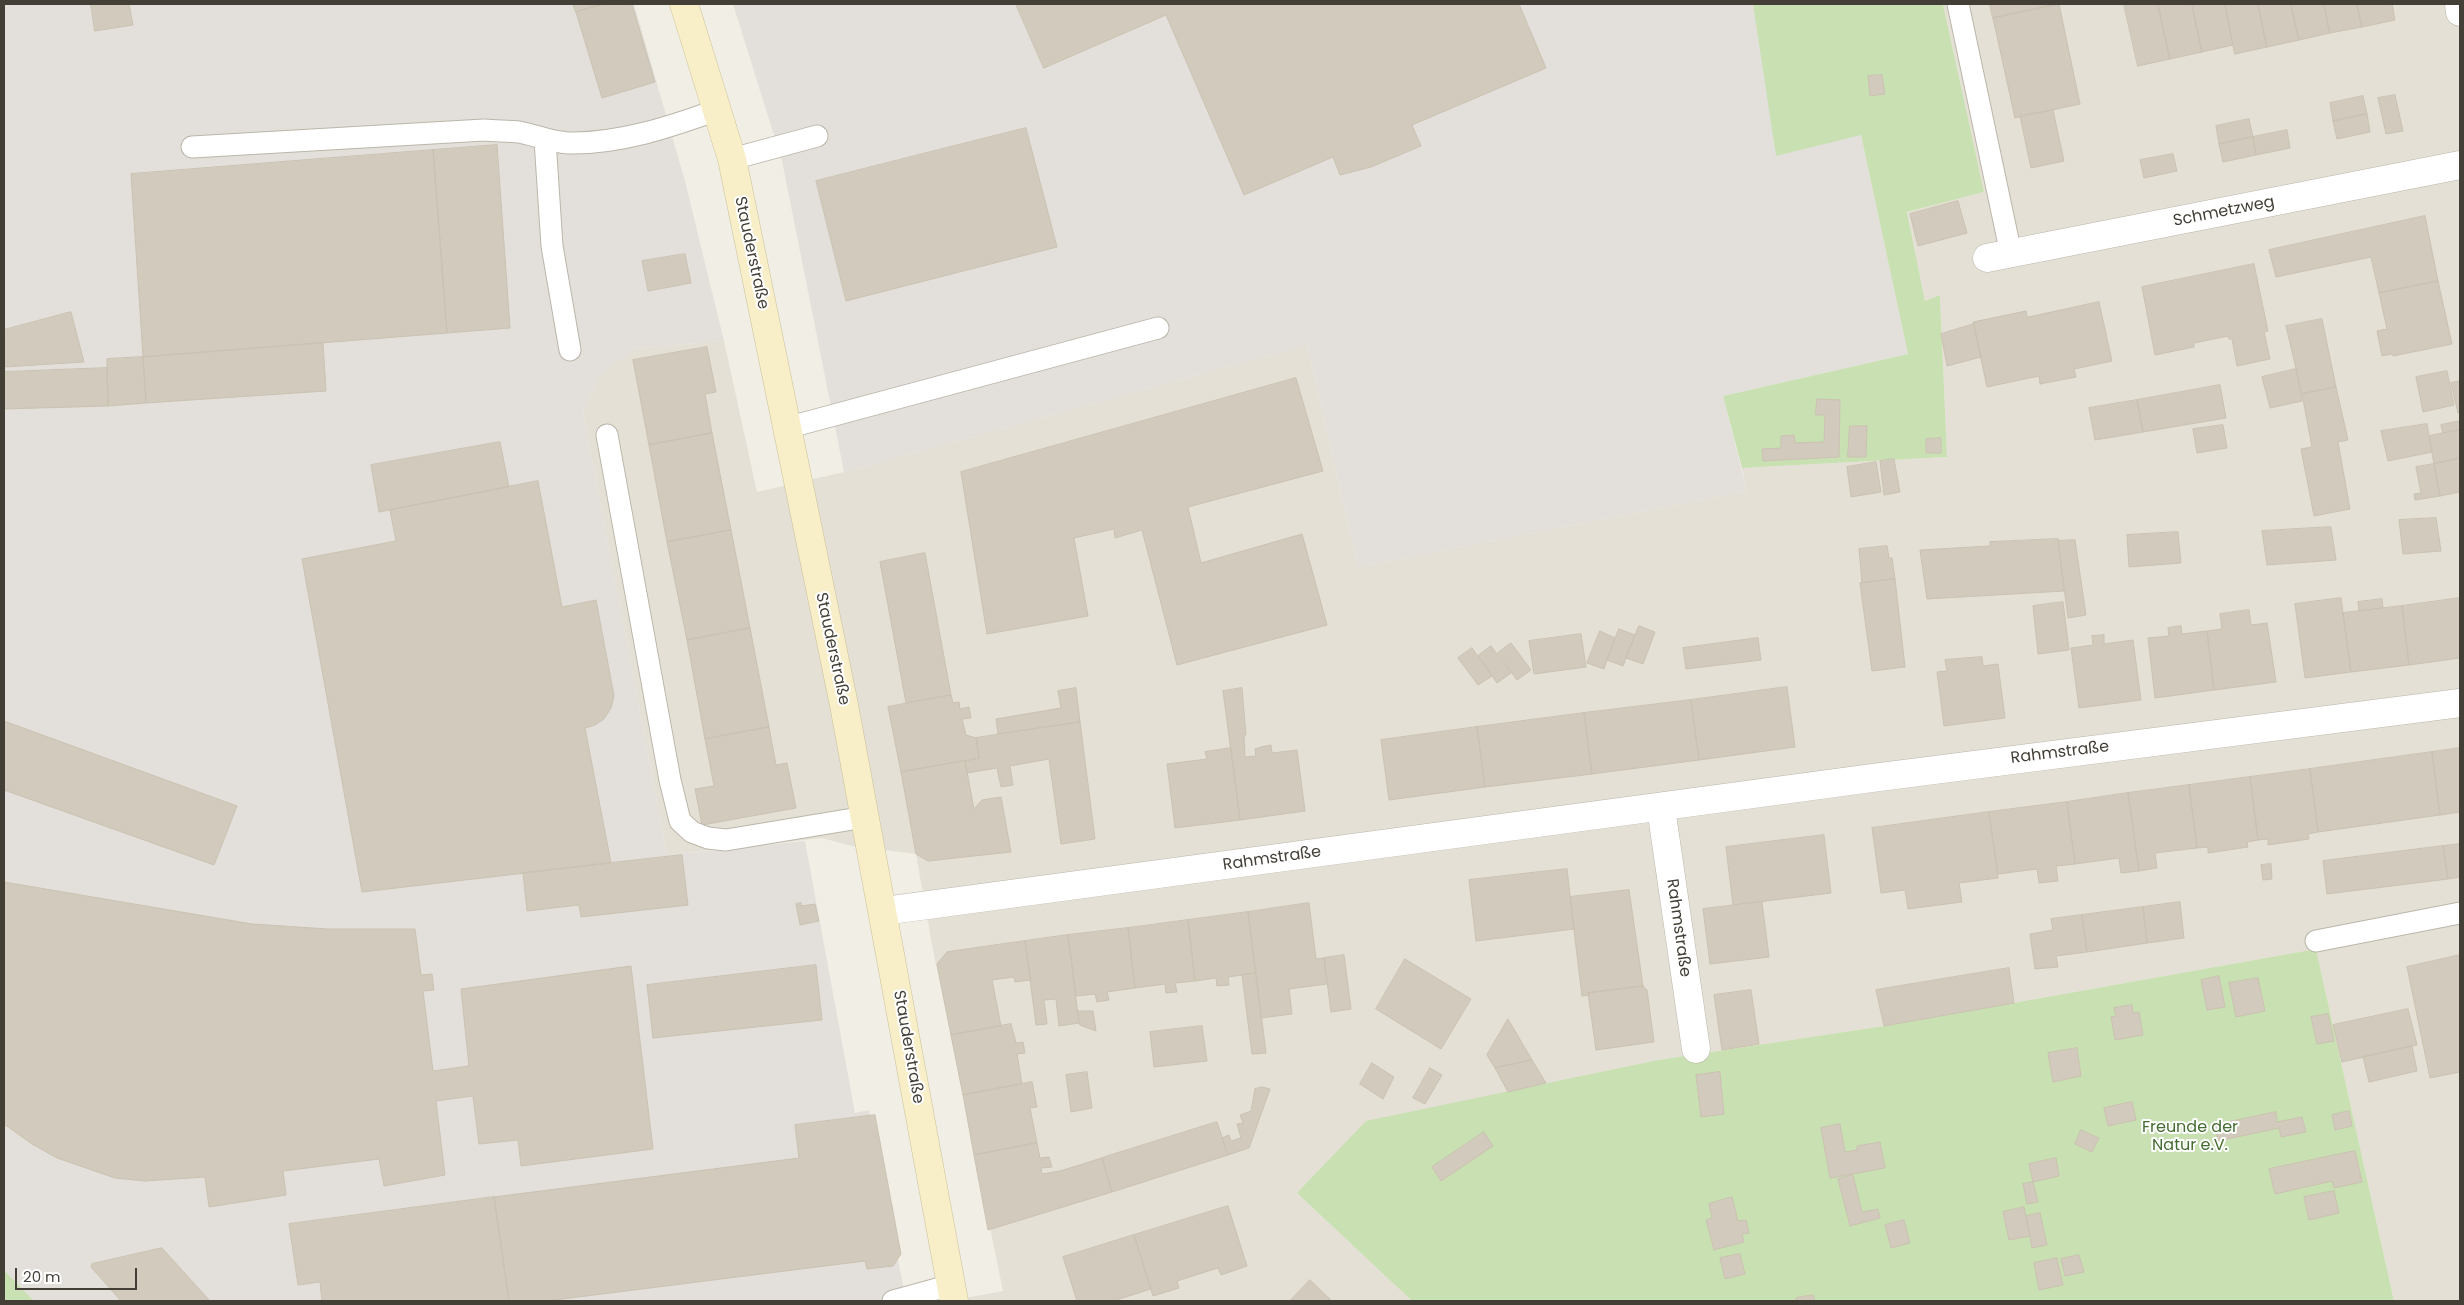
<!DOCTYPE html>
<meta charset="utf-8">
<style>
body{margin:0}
#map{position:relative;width:2464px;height:1305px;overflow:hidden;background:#f1eee6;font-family:Poppins,sans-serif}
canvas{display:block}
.frame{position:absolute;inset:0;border:5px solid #433f36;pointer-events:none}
.scale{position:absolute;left:15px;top:1268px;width:122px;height:22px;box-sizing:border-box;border:2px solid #433f36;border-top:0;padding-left:6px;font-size:15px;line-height:18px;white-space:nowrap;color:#433f36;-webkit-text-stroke:4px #fff;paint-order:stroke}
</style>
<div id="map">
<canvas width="2464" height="1305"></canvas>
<div class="frame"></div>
<div class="scale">20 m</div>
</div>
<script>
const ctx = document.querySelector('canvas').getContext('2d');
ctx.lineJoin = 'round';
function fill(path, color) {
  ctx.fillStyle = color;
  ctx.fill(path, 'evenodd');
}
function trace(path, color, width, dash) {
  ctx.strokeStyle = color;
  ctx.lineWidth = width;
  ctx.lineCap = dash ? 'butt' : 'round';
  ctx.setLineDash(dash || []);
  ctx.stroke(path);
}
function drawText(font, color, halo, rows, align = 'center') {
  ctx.font = font + ' Poppins,sans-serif';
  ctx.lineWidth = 4;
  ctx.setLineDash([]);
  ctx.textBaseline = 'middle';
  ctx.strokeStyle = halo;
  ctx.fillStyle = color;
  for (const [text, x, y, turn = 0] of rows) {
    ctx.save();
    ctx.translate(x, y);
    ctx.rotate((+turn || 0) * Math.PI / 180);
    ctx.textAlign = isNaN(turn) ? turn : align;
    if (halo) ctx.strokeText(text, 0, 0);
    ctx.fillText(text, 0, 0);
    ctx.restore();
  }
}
fill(new Path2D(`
 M 1943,4 L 2460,4 L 2460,1301 L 2394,1301 L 2316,949 L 1884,1026 L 1658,1060 L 1545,1084 L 1297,1193 L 1412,1301 L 949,1301 L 1003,1291 L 933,950 L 916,854 L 852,846 L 822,838 L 667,855 L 583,412 L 599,376 L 635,348 L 724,341 L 757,492 L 844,472 L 1307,345 L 1358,567 L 1747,491 L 1742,468 L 1947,457 L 1940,295 L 1925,301 L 1907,212 L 1984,192 Z`), '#e4e0d5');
fill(new Path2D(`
 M 4,4 L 634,4 L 685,181 L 724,341 L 635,348 L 599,376 L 583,412 L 667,855 L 805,841 L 855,1113 L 869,1110 L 906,1301 L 34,1301 L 4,1270 Z
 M 733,4 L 1753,4 L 1755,14 L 1861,135 L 1908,354 L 1723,396 L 1747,491 L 1358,567 L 1307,345 L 844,472 L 782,161 Z`), '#e3e0db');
fill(new Path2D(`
 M 1753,4 L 1943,4 L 1984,192 L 1907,212 L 1925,301 L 1940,295 L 1947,457 L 1742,468 L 1723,396 L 1908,354 L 1861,135 L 1776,156 Z
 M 2316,949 L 2394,1301 L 1412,1301 L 1297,1193 L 1366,1121 L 1658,1060 L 1884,1026 Z
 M 4,1270 L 34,1301 L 4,1301 Z`), '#c9e0b3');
const building = new Path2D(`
 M 91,4 L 129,4 L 133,25 L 95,31 Z
 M 573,4 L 603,4 L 576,12 Z
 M 603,4 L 632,4 L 655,82 L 602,98 L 576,12 Z
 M 1016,4 L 1519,4 L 1546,68 L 1412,125 L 1421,146 L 1371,167 L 1340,175 L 1333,157 L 1244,195 L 1166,15 L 1044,68 Z
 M 1990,4 L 2059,4 L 1993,18 Z
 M 2059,4 L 2080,104 L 2015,118 L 1993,18 Z
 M 2124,4 L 2158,4 L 2170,59 L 2138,66 Z
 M 2158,4 L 2192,4 L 2202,52 L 2170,59 Z
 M 2192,4 L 2225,4 L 2233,45 L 2202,52 Z
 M 2225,4 L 2258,4 L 2267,47 L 2235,54 Z
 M 2258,4 L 2291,4 L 2299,40 L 2267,47 Z
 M 2291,4 L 2324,4 L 2330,33 L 2299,40 Z
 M 2324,4 L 2357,4 L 2362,27 L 2330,33 Z
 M 2357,4 L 2392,4 L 2395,20 L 2362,27 Z
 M 1882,75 L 1885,94 L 1870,96 L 1868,76 Z
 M 2395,95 L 2403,131 L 2386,134 L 2378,98 Z
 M 2363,96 L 2367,114 L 2333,121 L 2330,103 Z
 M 2053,110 L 2064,161 L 2031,168 L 2020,116 Z
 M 2367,114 L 2370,132 L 2337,139 L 2333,121 Z
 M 2249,119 L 2253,137 L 2219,144 L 2216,126 Z
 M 1026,128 L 1057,247 L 846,301 L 816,181 Z
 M 2287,130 L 2290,148 L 2256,155 L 2253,137 Z
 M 2253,137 L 2256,155 L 2223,162 L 2219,144 Z
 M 497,145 L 510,328 L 447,333 L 433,150 Z
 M 433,150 L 447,333 L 143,357 L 131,174 Z
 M 2173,154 L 2177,171 L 2144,178 L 2140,160 Z
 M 1958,201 L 1967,233 L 1918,246 L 1910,214 Z
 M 2425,216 L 2438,281 L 2379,293 L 2371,257 L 2276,277 L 2269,250 Z
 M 685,254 L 691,283 L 648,291 L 642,261 Z
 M 2254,264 L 2268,331 L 2264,332 L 2270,359 L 2237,366 L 2232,339 L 2229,339 L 2228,336 L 2194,343 L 2194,347 L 2155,355 L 2142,287 Z
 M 2438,281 L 2452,344 L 2393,356 L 2392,354 L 2382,356 L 2377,331 L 2387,329 L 2379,293 Z
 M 2099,302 L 2112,361 L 2074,369 L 2076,377 L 2040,384 L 2039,376 L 1987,387 L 1973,322 L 2026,311 L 2027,317 Z
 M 71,312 L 84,362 L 4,367 L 4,330 Z
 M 2322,319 L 2336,387 L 2302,394 L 2286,326 Z
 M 1974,324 L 1981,357 L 1947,366 L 1941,334 Z
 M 323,343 L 326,391 L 146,403 L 143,357 Z
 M 707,347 L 716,392 L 705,394 L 712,433 L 649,445 L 633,360 Z
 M 143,357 L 146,403 L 108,406 L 107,359 Z
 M 107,368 L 108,406 L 4,409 L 4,372 Z
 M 2296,369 L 2302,401 L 2270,408 L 2262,377 Z
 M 2447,371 L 2454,405 L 2423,412 L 2416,377 Z
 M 1296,378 L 1323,471 L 1188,507 L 1201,563 L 1302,534 L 1327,625 L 1177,665 L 1142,530 L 1115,538 L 1114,529 L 1074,538 L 1088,616 L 987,634 L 961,472 Z
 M 2460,381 L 2460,412 L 2458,413 L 2451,383 Z
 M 2220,385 L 2226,418 L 2143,432 L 2137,400 Z
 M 2336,387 L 2348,440 L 2338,442 L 2350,509 L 2314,516 L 2301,449 L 2312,447 L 2302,394 Z
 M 1817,399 L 1840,400 L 1839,457 L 1763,461 L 1762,449 L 1781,448 L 1781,436 L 1794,435 L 1795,443 L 1824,442 L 1825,415 L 1816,415 Z
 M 2137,400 L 2143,432 L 2095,440 L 2089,408 Z
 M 2460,421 L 2460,430 L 2443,433 L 2441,425 Z
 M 2427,424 L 2432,452 L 2388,461 L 2381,431 Z
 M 2223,425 L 2227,448 L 2197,453 L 2193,429 Z
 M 1850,426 L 1867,426 L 1866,457 L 1848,457 Z
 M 2460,430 L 2460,458 L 2434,464 L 2429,436 Z
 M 712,433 L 731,530 L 667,542 L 649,445 Z
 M 1941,438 L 1941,453 L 1926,453 L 1926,439 Z
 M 500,442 L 509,487 L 379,512 L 371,465 Z
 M 2460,458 L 2460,492 L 2440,496 L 2434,464 Z
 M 1894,459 L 1900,492 L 1884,495 L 1880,461 Z
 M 1876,462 L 1881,492 L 1851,497 L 1847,467 Z
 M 2434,464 L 2440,496 L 2415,500 L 2414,494 L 2421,493 L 2416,467 Z
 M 538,481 L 562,607 L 596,600 L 614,696 L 611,708 L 604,719 L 595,725 L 585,728 L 611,863 L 362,892 L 302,559 L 396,541 L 390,510 Z
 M 2436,518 L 2441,551 L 2403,554 L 2399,520 Z
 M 2331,527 L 2336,560 L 2267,565 L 2262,531 Z
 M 731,530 L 750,628 L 687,640 L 667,542 Z
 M 2178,532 L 2181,563 L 2129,567 L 2127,535 Z
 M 2058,539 L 2064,591 L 1927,599 L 1920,550 L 1990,546 L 1990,542 Z
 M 2075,540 L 2086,615 L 2068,618 L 2058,541 Z
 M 1887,546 L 1889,558 L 1892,558 L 1895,579 L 1862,583 L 1859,549 Z
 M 925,553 L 951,695 L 906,703 L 880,562 Z
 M 1895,579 L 1905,667 L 1872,671 L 1860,583 Z
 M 2341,598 L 2351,672 L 2305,678 L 2295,604 Z
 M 2460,598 L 2460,658 L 2409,665 L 2402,606 Z
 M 2382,599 L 2383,608 L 2359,611 L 2358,602 Z
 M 2063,602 L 2069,650 L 2038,654 L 2033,606 Z
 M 2402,606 L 2409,665 L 2351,672 L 2343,613 Z
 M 2249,610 L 2251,625 L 2267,623 L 2276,682 L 2214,690 L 2207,631 L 2222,629 L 2220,614 Z
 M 1639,626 L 1655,632 L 1643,664 L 1626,658 Z
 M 2181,626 L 2182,634 L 2207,631 L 2214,690 L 2155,698 L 2148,638 L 2169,636 L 2168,628 Z
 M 750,628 L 769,727 L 705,739 L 687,640 Z
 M 1619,629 L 1635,635 L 1623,666 L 1607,660 Z
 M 1600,631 L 1615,638 L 1604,669 L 1587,663 Z
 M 1581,634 L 1586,667 L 1534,674 L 1529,641 Z
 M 2104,635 L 2104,644 L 2133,640 L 2141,700 L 2079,708 L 2071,648 L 2093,645 L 2092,636 Z
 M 1758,638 L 1761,660 L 1686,669 L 1683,648 Z
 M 1511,643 L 1531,670 L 1517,680 L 1498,653 Z
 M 1491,646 L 1511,673 L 1497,683 L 1478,656 Z
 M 1472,648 L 1492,676 L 1478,685 L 1458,658 Z
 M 1982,657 L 1983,666 L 1998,664 L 2005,718 L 1944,726 L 1937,672 L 1947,671 L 1945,660 Z
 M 1787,687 L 1795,747 L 1699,760 L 1691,700 Z
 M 1076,688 L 1080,722 L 998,734 L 996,719 L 1061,708 L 1058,691 Z
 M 1242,688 L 1246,735 L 1244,735 L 1245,757 L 1256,756 L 1255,749 L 1261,747 L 1271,745 L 1272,753 L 1297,750 L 1305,811 L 1240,820 L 1223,691 Z
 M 951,695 L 953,703 L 959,702 L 960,709 L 969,707 L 971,718 L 962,719 L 966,735 L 976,738 L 979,758 L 901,772 L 888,707 Z
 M 1691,700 L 1699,760 L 1592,774 L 1584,713 Z
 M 1584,713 L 1592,774 L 1485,787 L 1477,727 Z
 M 4,721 L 237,806 L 214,865 L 4,790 Z
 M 1080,722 L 1095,839 L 1061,844 L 1049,759 L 1010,766 L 1013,785 L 1001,787 L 997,768 L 967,773 L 965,761 L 979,758 L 976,738 Z
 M 769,727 L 776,765 L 787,763 L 796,808 L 702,825 L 695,789 L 714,786 L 705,739 Z
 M 1477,727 L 1485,787 L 1389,800 L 1381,740 Z
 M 1231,748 L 1240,820 L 1175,828 L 1167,764 L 1207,759 L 1205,752 Z
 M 2460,748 L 2460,812 L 2440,815 L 2432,752 Z
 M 2432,752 L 2440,815 L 2318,832 L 2310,769 Z
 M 965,761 L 974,809 L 982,800 L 1001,797 L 1011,852 L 928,861 L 916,854 L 901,772 Z
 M 2310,769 L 2318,832 L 2308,834 L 2309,839 L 2268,845 L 2268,839 L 2258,840 L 2250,777 Z
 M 2250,777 L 2258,840 L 2247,842 L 2248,847 L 2208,853 L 2208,847 L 2197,848 L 2189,785 Z
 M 2189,785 L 2197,848 L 2155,853 L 2157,868 L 2139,871 L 2128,793 Z
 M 2128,793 L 2139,871 L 2121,873 L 2119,858 L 2075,864 L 2067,802 Z
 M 2067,802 L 2075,864 L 2056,866 L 2058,881 L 2039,883 L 2037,869 L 1998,874 L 1989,812 Z
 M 1989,812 L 1998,878 L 1959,883 L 1962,902 L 1908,909 L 1905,890 L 1881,893 L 1872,828 Z
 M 1824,835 L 1831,893 L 1733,905 L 1726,847 Z
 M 2460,844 L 2460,877 L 2448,879 L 2443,846 Z
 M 2443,846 L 2448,879 L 2327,894 L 2323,861 Z
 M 682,855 L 688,905 L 581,917 L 579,905 L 527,911 L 523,873 Z
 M 2271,864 L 2272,879 L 2263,880 L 2261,865 Z
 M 1567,869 L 1574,929 L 1476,941 L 1469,880 Z
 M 4,882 L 252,924 L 328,929 L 415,929 L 421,975 L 432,974 L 434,990 L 423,991 L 433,1071 L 469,1066 L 461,989 L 631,966 L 653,1149 L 521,1166 L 518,1140 L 479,1144 L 473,1096 L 436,1101 L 445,1175 L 384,1186 L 379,1159 L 283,1171 L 286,1195 L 209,1207 L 205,1177 L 145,1181 L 115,1178 L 57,1158 L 32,1144 L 4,1124 Z
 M 1629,890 L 1643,986 L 1588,993 L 1589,995 L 1582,996 L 1570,897 Z
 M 1762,902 L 1769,957 L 1710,964 L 1703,909 Z
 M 2180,902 L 2184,938 L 2147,943 L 2143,907 Z
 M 801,903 L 801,906 L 815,904 L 819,921 L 800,925 L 796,904 Z
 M 1309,903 L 1316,959 L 1324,958 L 1327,984 L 1289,989 L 1292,1014 L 1261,1018 L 1248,912 Z
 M 2143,907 L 2147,943 L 2087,952 L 2082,915 Z
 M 1248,912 L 1256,973 L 1228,977 L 1229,985 L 1217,986 L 1216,978 L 1195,981 L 1188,920 Z
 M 2082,915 L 2087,952 L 2056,956 L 2058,967 L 2035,969 L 2030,934 L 2053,930 L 2051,919 Z
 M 1188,920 L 1195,981 L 1175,983 L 1177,992 L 1166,993 L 1165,984 L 1135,988 L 1128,928 Z
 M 1128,928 L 1135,988 L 1107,992 L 1109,1000 L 1097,1002 L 1095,994 L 1076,996 L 1068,935 Z
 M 1068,935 L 1079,1023 L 1059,1026 L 1056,999 L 1044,1000 L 1047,1024 L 1036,1025 L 1025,941 Z
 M 1025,941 L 1031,980 L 1015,982 L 1014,977 L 992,980 L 1001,1026 L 951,1035 L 937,964 L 947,952 Z
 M 1344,955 L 1351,1009 L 1331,1012 L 1324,958 Z
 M 2460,955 L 2460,1072 L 2430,1078 L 2407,967 Z
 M 1405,959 L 1471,999 L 1441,1049 L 1376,1009 Z
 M 816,965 L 822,1020 L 653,1038 L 647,985 Z
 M 2009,968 L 2014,1003 L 1884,1026 L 1876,990 Z
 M 1256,973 L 1266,1053 L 1252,1054 L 1242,975 Z
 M 2219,976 L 2225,1007 L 2207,1010 L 2201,980 Z
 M 2258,978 L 2265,1011 L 2236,1017 L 2229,983 Z
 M 1643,986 L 1647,990 L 1654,1042 L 1596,1050 L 1588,993 Z
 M 1751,990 L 1759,1044 L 1722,1050 L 1714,995 Z
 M 2132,1005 L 2133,1013 L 2139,1012 L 2143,1035 L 2115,1040 L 2111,1017 L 2116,1016 L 2114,1008 Z
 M 2408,1009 L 2417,1045 L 2342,1062 L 2333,1025 Z
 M 1078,1011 L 1093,1011 L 1096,1031 L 1080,1025 Z
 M 2328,1014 L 2334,1041 L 2317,1044 L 2311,1017 Z
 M 1508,1019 L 1532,1060 L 1495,1068 L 1487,1055 Z
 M 1011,1024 L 1016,1043 L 1023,1042 L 1025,1053 L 1017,1054 L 1022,1084 L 963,1095 L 951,1035 Z
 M 1202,1026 L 1207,1061 L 1154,1067 L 1150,1032 Z
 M 2412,1046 L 2417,1071 L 2369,1082 L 2363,1057 Z
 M 2077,1048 L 2081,1076 L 2053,1082 L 2048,1053 Z
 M 1532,1060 L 1546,1083 L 1508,1092 L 1495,1068 Z
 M 1372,1063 L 1394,1077 L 1383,1099 L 1360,1084 Z
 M 1430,1068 L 1442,1075 L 1425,1104 L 1413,1098 Z
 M 1087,1072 L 1092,1108 L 1071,1112 L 1066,1075 Z
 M 1720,1072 L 1724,1114 L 1701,1117 L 1696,1075 Z
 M 1032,1082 L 1037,1107 L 1030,1108 L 1037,1143 L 974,1155 L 963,1095 Z
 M 1262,1087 L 1270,1089 L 1249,1148 L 1228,1155 L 1222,1138 L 1229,1135 L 1231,1141 L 1241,1138 L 1237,1124 L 1243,1123 L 1240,1115 L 1251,1111 L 1255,1089 Z
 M 2132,1102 L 2136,1120 L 2108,1126 L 2104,1108 Z
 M 2349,1111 L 2352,1126 L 2335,1130 L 2332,1115 Z
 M 2276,1112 L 2277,1122 L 2302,1117 L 2306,1132 L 2281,1137 L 2279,1128 L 2218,1141 L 2215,1125 Z
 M 875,1115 L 901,1254 L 893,1266 L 867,1269 L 865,1261 L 546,1301 L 509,1301 L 494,1197 L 799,1158 L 795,1125 Z
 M 1217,1122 L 1228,1155 L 1112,1192 L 1102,1158 Z
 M 1840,1124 L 1845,1152 L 1857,1150 L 1857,1146 L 1880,1142 L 1885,1168 L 1830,1178 L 1821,1128 Z
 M 2081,1130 L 2099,1138 L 2092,1152 L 2075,1144 Z
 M 1484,1132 L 1493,1146 L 1441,1181 L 1432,1167 Z
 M 1037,1143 L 1040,1158 L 1049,1157 L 1052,1167 L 1041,1168 L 1042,1174 L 1060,1171 L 1102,1158 L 1112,1192 L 988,1230 L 974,1155 Z
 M 2355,1151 L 2362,1182 L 2334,1188 L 2332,1181 L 2275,1194 L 2269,1169 Z
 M 2056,1158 L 2059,1176 L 2033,1182 L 2029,1164 Z
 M 1853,1175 L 1862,1212 L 1878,1209 L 1880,1218 L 1850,1226 L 1838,1179 Z
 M 2033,1182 L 2038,1202 L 2027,1204 L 2023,1184 Z
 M 2334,1191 L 2339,1213 L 2309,1220 L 2304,1197 Z
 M 494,1197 L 509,1301 L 322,1301 L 320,1282 L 298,1285 L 289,1224 Z
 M 1732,1197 L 1738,1221 L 1746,1220 L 1749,1233 L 1742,1234 L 1744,1242 L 1714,1250 L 1706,1220 L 1712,1218 L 1709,1204 Z
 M 1228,1206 L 1247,1266 L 1221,1275 L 1218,1268 L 1177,1281 L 1179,1288 L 1153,1296 L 1134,1235 Z
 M 2024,1207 L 2030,1236 L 2009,1240 L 2003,1212 Z
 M 2040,1213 L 2047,1245 L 2032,1248 L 2026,1216 Z
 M 1904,1220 L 1910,1243 L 1891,1248 L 1885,1225 Z
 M 1134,1235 L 1151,1289 L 1113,1301 L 1077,1301 L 1063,1257 Z
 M 162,1248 L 210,1301 L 121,1301 L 91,1267 L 92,1264 Z
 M 1740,1254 L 1745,1274 L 1725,1279 L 1720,1258 Z
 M 2079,1255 L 2084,1272 L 2065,1276 L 2061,1259 Z
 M 2057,1258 L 2063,1285 L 2039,1290 L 2034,1263 Z
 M 1310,1280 L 1331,1300 L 1329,1301 L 1290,1301 Z
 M 1813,1295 L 1815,1301 L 1797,1301 L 1796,1298 Z`);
fill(building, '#d1cabd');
trace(building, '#cbc2b1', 1);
const lane = new Path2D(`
 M 1958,4 L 2011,254
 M 545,140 L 552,246 L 570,350
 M 192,147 L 484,130 C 496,131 508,131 519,132 C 535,135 550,142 568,143 C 619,144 670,127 717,110
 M 732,159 L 817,136
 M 786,428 L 1158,328
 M 607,435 L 670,780 L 680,821 L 692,832 L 708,838 L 726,840 L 865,817
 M 2316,941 L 2460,913
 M 893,1301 L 951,1285`);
const street = new Path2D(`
 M 2459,4 L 2460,12
 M 1987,258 L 2460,165
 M 1661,808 L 1696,1049
 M 883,911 L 1879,777 L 2460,703`);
const secondary = new Path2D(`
 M 684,4 L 732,159 L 844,705 L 954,1301`);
trace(lane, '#bbb6aa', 23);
trace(street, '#bbb6aa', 29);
trace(secondary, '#cbc29b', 29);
trace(lane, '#fff', 21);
trace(street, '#fff', 28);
trace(secondary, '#f8efc9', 28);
drawText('16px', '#433f36', '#fff', [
 ["Schmetzweg",2224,212,-11],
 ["Stauderstraße",751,253,78],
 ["Stauderstraße",832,649,78],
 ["Rahmstraße",2060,753,-7],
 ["Rahmstraße",1272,859,-8],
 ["Rahmstraße",1678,928,82],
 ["Stauderstraße",908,1047,80]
]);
drawText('16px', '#446d31', '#fff', [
 ["Freunde der",2190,1128],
 ["Natur e.V.",2190,1146]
]);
</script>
